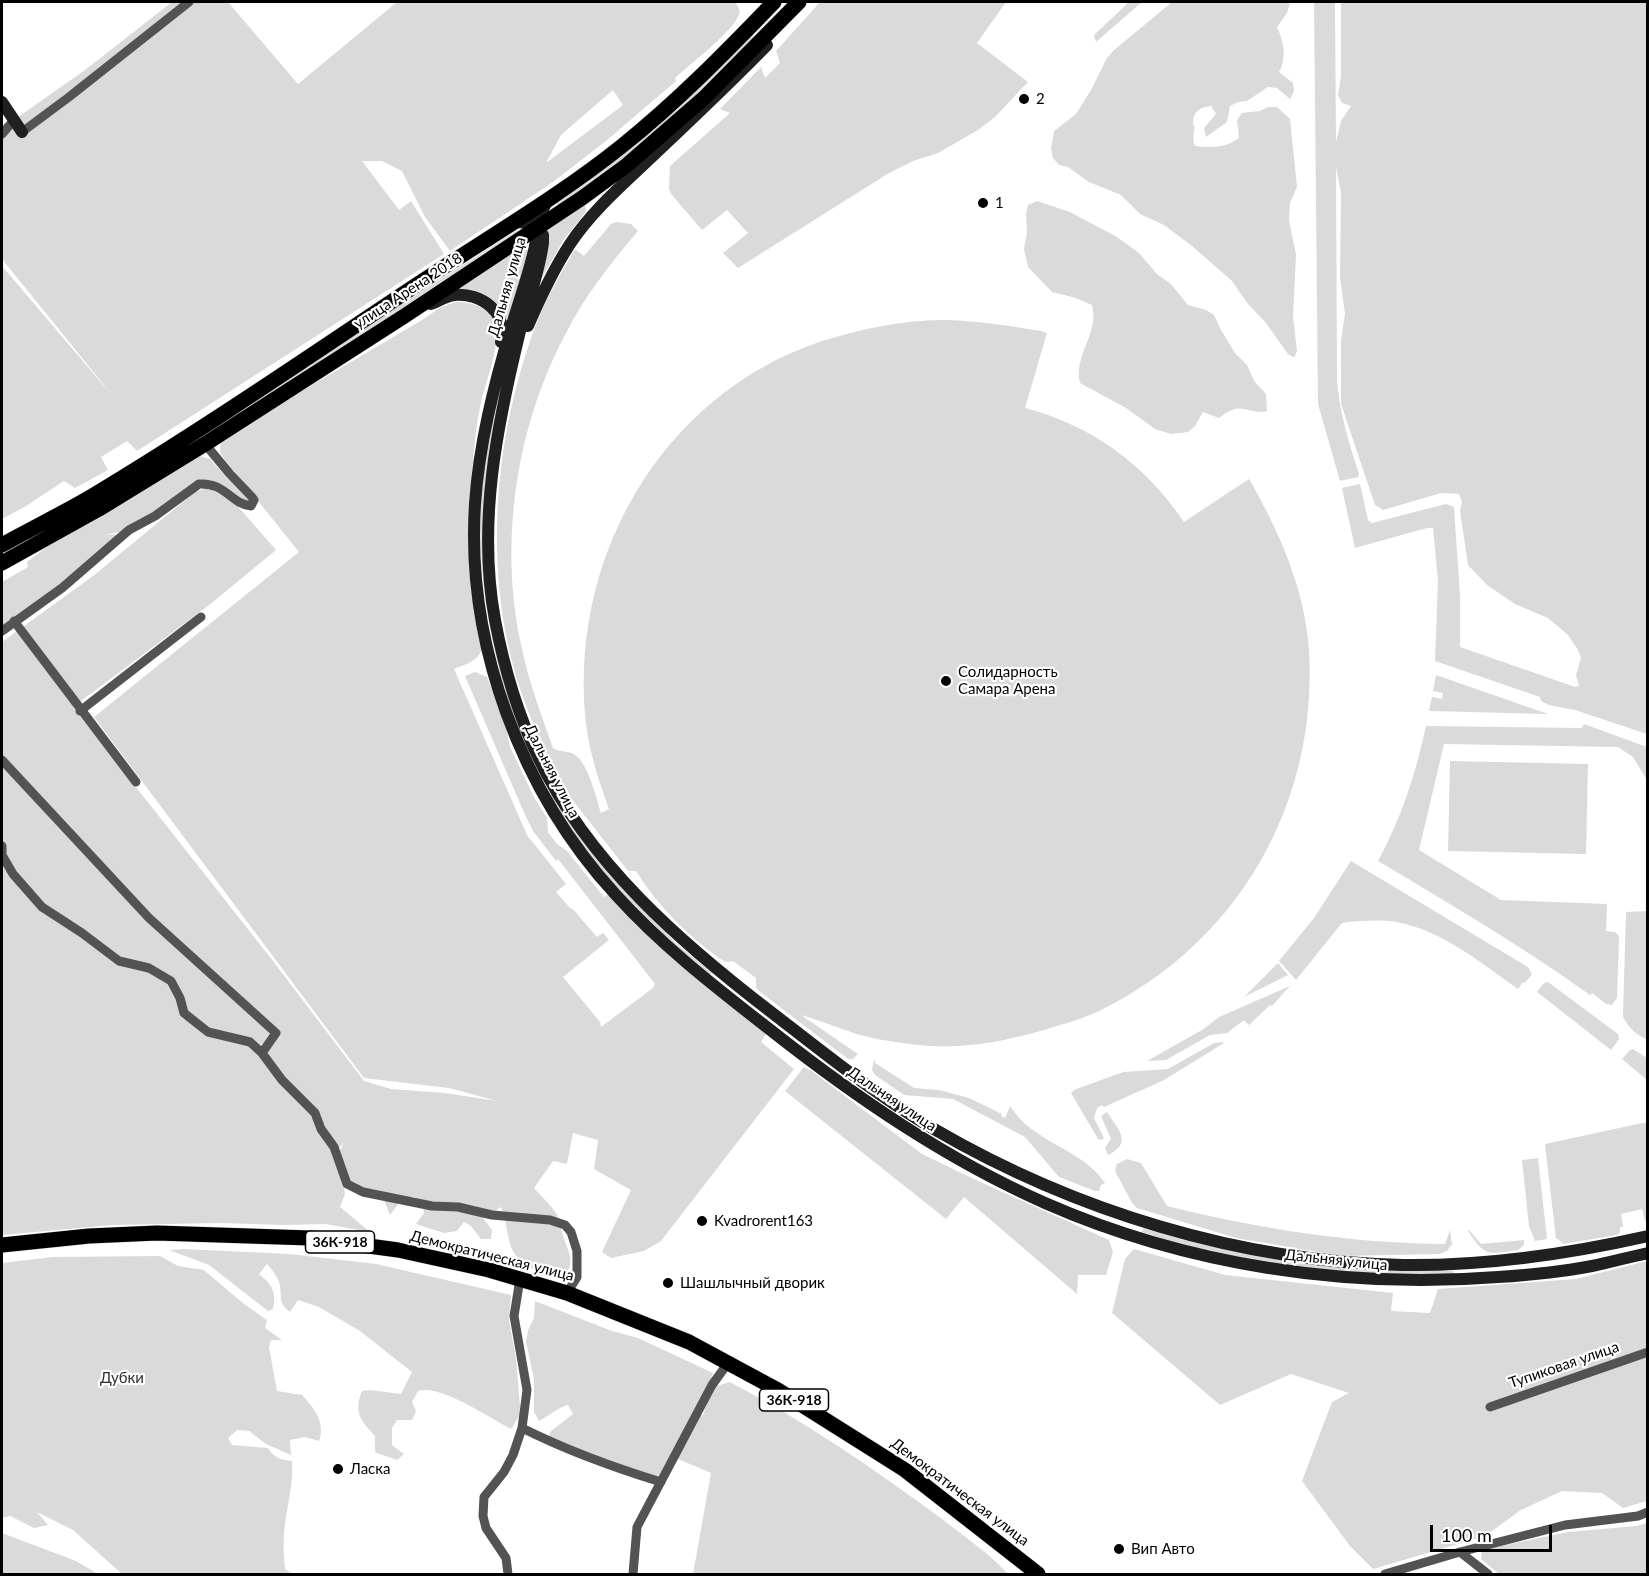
<!DOCTYPE html>
<meta charset="utf-8">
<style>
body{margin:0}
#map{position:relative;width:1649px;height:1576px;overflow:hidden;background:#fff;font-family:Lato,sans-serif}
canvas{display:block}
.frame{position:absolute;inset:0;border:3px solid #000;pointer-events:none}
.scale{position:absolute;left:1430px;top:1525px;width:122px;height:27px;box-sizing:border-box;border:3px solid #000;border-top:0;padding-left:8px;font-size:18px;line-height:21px;white-space:nowrap;color:#000;-webkit-text-stroke:4px #fff;paint-order:stroke}
</style>
<div id="map">
<canvas width="1649" height="1576"></canvas>
<div class="frame"></div>
<div class="scale">100 m</div>
</div>
<script>
const ctx = document.querySelector('canvas').getContext('2d');
ctx.lineJoin = 'round';
function fill(path, color) {
  ctx.fillStyle = color;
  ctx.fill(path, 'evenodd');
}
function trace(path, color, width, dash) {
  ctx.strokeStyle = color;
  ctx.lineWidth = width;
  ctx.lineCap = dash ? 'butt' : 'round';
  ctx.setLineDash(dash || []);
  ctx.stroke(path);
}
function drawText(font, color, halo, rows, align = 'center') {
  ctx.font = font + ' Lato,sans-serif';
  ctx.lineWidth = 4.5;
  ctx.setLineDash([]);
  ctx.textBaseline = 'middle';
  ctx.strokeStyle = halo;
  ctx.fillStyle = color;
  for (const [text, x, y, turn = 0] of rows) {
    ctx.save();
    ctx.translate(x, y);
    ctx.rotate((+turn || 0) * Math.PI / 180);
    ctx.textAlign = isNaN(turn) ? turn : align;
    if (halo) ctx.strokeText(text, 0, 0);
    ctx.fillText(text, 0, 0);
    ctx.restore();
  }
}
fill(new Path2D(`
 M 172,2 L 228,2 L 298,84 L 397,2 L 735,2 C 737,6 741,9 739,14 C 735,30 689,65 675,78 L 676,81 L 606,141 L 553,182 L 450,251 L 425,217 L 402,171 L 382,161 L 362,161 L 399,210 L 411,201 L 444,254 L 137,451 L 127,441 L 101,457 L 108,470 L 75,488 L 64,481 L 26,506 L 2,519 L 2,266 L 116,400 L 2,259 L 2,132 L 14,120 L 85,70 ZM 613,90 L 623,105 L 546,163 L 561,135 Z
 M 820,2 L 1006,2 L 977,43 L 1028,82 L 995,117 L 978,130 L 938,153 L 913,161 L 889,173 L 738,268 L 723,253 L 748,233 L 727,210 L 702,230 L 671,194 L 669,189 L 670,166 L 730,113 L 720,109 L 761,67 L 765,78 L 780,63 L 776,51 Z
 M 1129,2 L 1142,2 L 1096,42 L 1094,35 Z
 M 1172,2 L 1290,2 L 1287,13 L 1277,27 C 1284,42 1287,58 1279,72 L 1293,83 L 1294,91 L 1290,99 L 1277,88 L 1268,87 L 1247,101 L 1238,102 L 1230,106 L 1227,122 L 1206,137 L 1204,128 L 1216,114 L 1211,106 C 1202,107 1194,110 1193,121 C 1193,130 1196,123 1194,131 C 1193,138 1193,139 1195,146 C 1210,148 1227,148 1239,138 L 1237,120 L 1242,113 L 1260,111 L 1268,107 L 1277,107 L 1290,119 L 1297,187 L 1290,203 L 1289,220 L 1296,255 L 1293,316 L 1297,351 L 1295,356 L 1293,357 L 1288,354 L 1266,323 L 1248,304 L 1232,281 L 1192,246 L 1164,225 L 1140,214 L 1121,195 L 1089,182 L 1068,167 L 1059,165 L 1053,158 L 1051,149 L 1054,131 L 1076,114 L 1091,90 L 1107,58 L 1113,51 Z
 M 1314,2 L 1335,2 L 1336,142 L 1341,121 L 1351,106 L 1342,103 L 1338,95 L 1341,76 L 1341,2 L 1647,2 L 1647,734 L 1575,710 L 1549,705 L 1541,701 L 1540,697 L 1435,661 L 1438,581 L 1433,528 L 1427,528 L 1355,548 L 1342,488 L 1360,484 L 1368,520 L 1372,523 L 1446,504 L 1454,507 L 1460,596 L 1460,647 L 1575,687 L 1579,686 L 1576,675 L 1581,658 L 1578,650 L 1568,635 L 1548,618 L 1515,604 L 1487,585 L 1468,565 L 1460,511 L 1462,502 L 1459,494 L 1441,493 L 1383,510 L 1375,505 L 1341,404 L 1341,341 L 1345,314 L 1340,278 L 1341,193 L 1336,167 L 1337,382 C 1340,414 1349,443 1359,474 L 1358,477 L 1340,481 L 1318,404 Z
 M 750,36 L 753,36 L 755,40 L 636,152 L 556,208 L 557,203 C 626,152 691,98 750,36 Z
 M 1037,201 L 1070,212 L 1117,237 L 1139,253 L 1157,274 L 1171,284 L 1188,305 L 1206,310 L 1214,315 L 1221,330 L 1235,353 L 1247,365 L 1254,381 L 1266,394 L 1267,411 C 1254,415 1243,405 1232,410 C 1228,411 1223,415 1219,418 L 1203,412 L 1195,426 L 1188,432 L 1171,434 L 1155,429 L 1126,408 L 1080,383 C 1073,356 1100,332 1092,305 L 1076,298 L 1052,292 L 1028,267 L 1024,249 L 1027,232 L 1026,214 L 1028,205 Z
 M 584,205 L 586,208 L 585,213 L 564,239 L 539,283 L 546,229 Z
 M 617,222 L 631,224 L 638,231 C 610,264 584,297 565,335 C 516,427 499,542 521,644 C 528,680 541,714 553,748 C 559,752 565,751 572,753 C 588,760 596,798 601,813 L 609,809 C 600,784 591,758 587,731 C 565,564 659,395 822,341 C 861,329 906,319 947,320 C 979,321 1010,326 1041,331 L 1047,333 L 1025,408 C 1091,425 1146,465 1184,522 L 1249,479 C 1279,531 1305,589 1309,650 C 1318,803 1239,942 1101,1010 C 1083,1019 1063,1024 1044,1030 C 1015,1038 986,1045 956,1046 C 934,1048 899,1043 877,1039 C 851,1034 826,1022 801,1015 L 858,1054 L 853,1059 L 848,1059 L 759,991 L 756,987 L 756,978 L 733,961 L 727,962 L 720,959 C 687,935 657,905 636,871 L 628,871 L 567,793 L 543,746 L 544,745 C 478,619 487,452 537,322 C 547,297 561,273 575,249 L 584,256 L 611,224 Z
 M 516,231 L 519,234 L 139,480 L 2,557 L 2,551 L 141,472 Z
 M 524,245 L 529,247 L 510,318 L 504,319 L 457,290 Z
 M 542,250 L 491,443 L 492,624 L 546,777 L 541,780 C 530,755 517,730 509,704 C 477,601 470,499 496,394 C 508,345 527,298 542,250 Z
 M 456,302 C 473,302 491,308 496,326 C 501,344 484,387 480,407 C 464,487 476,568 482,649 C 477,662 466,664 454,669 L 527,835 L 566,884 L 556,892 L 571,909 L 572,908 L 597,937 L 603,933 L 609,940 L 563,977 L 600,1022 L 601,1027 L 653,988 L 655,984 L 558,859 L 556,861 L 533,831 L 526,817 L 465,676 L 475,672 L 487,677 L 506,728 L 510,747 L 534,797 L 547,818 L 548,832 L 557,844 L 567,851 L 604,897 L 609,894 L 767,1032 L 761,1042 L 794,1069 L 661,1241 L 644,1251 L 611,1258 L 602,1252 L 631,1190 L 594,1169 L 598,1140 L 573,1133 L 567,1164 L 553,1161 L 534,1188 C 541,1196 550,1204 556,1213 C 560,1219 560,1228 563,1235 C 568,1254 577,1260 563,1279 C 544,1274 516,1266 510,1244 C 507,1232 506,1220 501,1207 L 494,1212 L 474,1206 L 492,1230 L 491,1239 L 481,1239 L 471,1226 L 464,1222 L 457,1231 L 444,1233 L 416,1224 L 424,1213 L 422,1201 L 414,1197 L 402,1199 L 390,1215 L 381,1193 L 358,1190 L 346,1175 L 338,1155 L 344,1142 L 339,1148 L 326,1131 L 342,1174 L 345,1194 L 340,1207 L 370,1232 L 325,1224 L 284,1225 L 221,1223 L 112,1225 L 2,1235 L 2,642 L 93,576 L 194,493 L 209,486 L 199,484 L 129,530 L 104,535 L 125,534 L 2,630 L 2,582 L 28,567 L 27,562 L 44,549 L 200,456 L 210,459 L 227,478 L 242,486 L 249,501 L 234,502 L 276,550 L 213,602 L 73,707 L 273,961 L 364,1081 L 391,1089 L 445,1093 L 497,1101 L 449,1088 L 364,1078 L 94,717 L 299,552 L 222,456 C 217,446 222,441 229,434 L 422,320 L 441,307 Z
 M 1436,675 L 1548,714 L 1429,711 L 1432,697 L 1442,699 L 1443,693 L 1433,691 Z
 M 1584,724 L 1647,747 L 1647,780 L 1633,757 L 1618,747 L 1444,744 L 1419,850 L 1501,900 L 1607,904 L 1606,931 L 1615,932 L 1619,936 L 1617,998 L 1612,1005 L 1606,1004 L 1592,993 L 1590,995 C 1522,946 1450,904 1378,861 C 1401,819 1416,773 1426,726 L 1582,728 Z
 M 1450,761 L 1588,764 L 1586,854 L 1448,851 Z
 M 554,793 L 629,894 L 676,943 L 712,973 L 709,977 L 657,931 L 632,905 L 587,852 L 550,796 Z
 M 1351,861 L 1528,967 L 1532,974 L 1525,983 L 1523,982 L 1518,989 C 1481,963 1443,931 1397,922 C 1380,919 1363,921 1346,922 L 1341,924 L 1296,980 L 1279,961 L 1314,918 Z
 M 1647,911 L 1648,1039 L 1647,1039 C 1638,1037 1626,1025 1623,1016 L 1626,912 Z
 M 1278,963 L 1288,975 L 1244,997 Z
 M 1548,982 L 1618,1034 L 1619,1039 L 1611,1050 L 1537,992 L 1544,983 Z
 M 1290,986 L 1272,1006 L 1270,1005 L 1249,1025 L 1244,1020 L 1227,1033 L 1210,1035 L 1166,1060 L 1147,1061 L 1202,1030 L 1219,1017 Z
 M 1223,1042 L 1224,1043 L 1164,1080 L 1104,1107 L 1102,1105 L 1097,1108 L 1094,1118 L 1104,1138 L 1102,1140 L 1098,1139 L 1071,1093 L 1074,1090 L 1123,1072 L 1168,1069 L 1214,1043 Z
 M 1633,1049 L 1647,1058 L 1647,1080 L 1622,1059 L 1630,1050 Z
 M 874,1059 L 875,1063 L 914,1088 L 939,1090 L 969,1098 L 1002,1114 L 1001,1116 L 1005,1118 L 1010,1106 C 1016,1114 1022,1122 1029,1127 C 1054,1147 1087,1156 1105,1183 L 1101,1185 L 1099,1191 L 1095,1191 L 1059,1177 L 1025,1137 L 953,1099 L 904,1095 L 875,1075 L 872,1070 Z
 M 804,1067 L 813,1072 L 922,1154 L 978,1181 L 1109,1240 L 1113,1252 L 1106,1275 L 1078,1275 L 1077,1294 L 964,1197 L 946,1219 L 785,1091 Z
 M 1107,1112 C 1117,1128 1134,1143 1108,1155 L 1105,1148 L 1111,1139 L 1101,1116 Z
 M 1647,1122 L 1647,1220 L 1645,1221 L 1642,1209 L 1621,1214 L 1623,1227 L 1620,1227 L 1620,1232 L 1617,1235 L 1563,1244 L 1558,1239 L 1556,1239 L 1545,1144 Z
 M 1538,1158 L 1547,1239 L 1535,1241 L 1529,1226 L 1522,1160 Z
 M 1127,1159 L 1141,1163 L 1167,1206 C 1260,1229 1349,1243 1445,1244 L 1450,1230 L 1452,1244 L 1447,1251 L 1440,1254 L 1341,1256 L 1236,1238 L 1137,1208 L 1132,1203 L 1115,1171 L 1117,1164 Z
 M 1143,1228 C 1244,1260 1349,1270 1454,1271 L 1453,1276 C 1418,1275 1383,1275 1348,1272 C 1278,1267 1209,1254 1142,1232 Z
 M 1469,1230 L 1481,1244 L 1524,1240 L 1524,1245 L 1518,1250 C 1488,1254 1486,1258 1468,1231 Z
 M 184,1249 L 290,1254 L 376,1264 L 511,1295 L 509,1320 L 516,1359 L 520,1406 L 519,1416 L 511,1429 C 490,1418 440,1384 418,1391 L 412,1402 L 416,1411 L 412,1420 L 397,1420 L 392,1428 L 392,1445 L 404,1454 L 397,1460 L 377,1453 L 375,1451 L 375,1436 C 361,1421 353,1412 362,1391 L 370,1390 L 401,1394 L 412,1372 L 360,1331 L 319,1307 L 298,1300 L 290,1312 C 278,1302 282,1300 280,1286 C 279,1278 272,1270 267,1264 L 259,1274 C 272,1284 277,1293 273,1309 L 268,1311 L 209,1265 L 169,1250 Z
 M 1134,1249 L 1225,1275 L 1393,1293 L 1391,1311 L 1430,1313 L 1438,1289 L 1576,1279 L 1647,1261 L 1647,1501 L 1623,1508 L 1602,1493 L 1562,1491 L 1521,1510 L 1485,1536 L 1373,1569 L 1350,1546 L 1302,1481 L 1332,1402 L 1349,1393 L 1291,1374 L 1220,1405 L 1112,1313 L 1125,1259 Z
 M 160,1256 L 178,1266 L 204,1270 L 244,1304 L 267,1320 L 265,1328 L 282,1340 L 271,1340 L 269,1347 L 277,1391 L 302,1395 C 314,1408 326,1422 319,1441 L 305,1437 L 290,1440 L 291,1455 L 266,1444 L 249,1431 L 237,1430 L 228,1438 L 232,1445 L 268,1448 C 274,1458 281,1460 292,1461 C 294,1487 285,1510 284,1536 C 283,1547 284,1558 285,1569 L 293,1574 L 122,1574 L 73,1530 L 37,1512 L 48,1525 L 34,1528 L 10,1516 L 2,1518 L 2,1263 L 52,1257 Z
 M 535,1301 L 612,1331 L 638,1338 L 713,1373 L 697,1417 L 703,1415 L 713,1387 L 730,1382 C 803,1420 871,1467 938,1516 C 962,1535 988,1552 1008,1574 L 693,1574 L 711,1473 L 671,1456 L 660,1478 L 646,1475 L 548,1437 L 551,1431 L 573,1414 L 568,1405 C 557,1408 549,1416 539,1421 L 534,1412 L 534,1379 L 526,1342 L 528,1330 L 534,1318 Z
 M 1647,1523 L 1647,1574 L 1499,1574 L 1481,1559 L 1482,1550 L 1568,1532 L 1636,1526 Z
 M 2,1533 L 76,1561 L 98,1574 L 2,1574 Z`), '#dadada');
const primary = new Path2D(`
 M 2,545 C 32,528 64,513 94,495 C 197,433 297,365 397,298 C 472,247 552,202 622,146 C 677,102 726,52 774,2
 M 2,563 L 99,509 L 205,444 L 406,315 L 582,198 L 627,165 L 704,98 L 799,2
 M 2,1245 L 89,1236 L 157,1233 L 310,1238 L 398,1250 L 489,1270 L 567,1293 L 689,1342 L 778,1390 L 905,1470 L 1038,1574`);
trace(primary, '#dbdbdb', 16);
trace(new Path2D(`
 M 22,132 L 69,97 L 189,2
 M 2,134 L 14,120
 M 14,621 L 136,782
 M 2,631 L 62,588 L 129,530 L 155,516 L 199,484 C 225,482 231,504 251,506 L 254,500 L 251,496 L 230,474 L 205,444
 M 80,711 L 201,617
 M 2,760 L 149,918 L 276,1033 L 262,1053 L 282,1080 L 315,1113 L 321,1129 L 334,1147 L 347,1184 L 363,1192 L 432,1206 L 458,1207 L 492,1215 L 550,1220 L 565,1225 L 571,1232 L 577,1251 L 577,1277 L 567,1293
 M 2,846 L 2,855 L 13,874 L 42,907 L 82,933 L 119,961 L 149,968 L 171,981 L 180,998 L 184,1013 L 208,1032 L 250,1042 L 262,1053
 M 1490,1407 L 1648,1352
 M 522,1428 C 568,1451 612,1467 661,1482
 M 1460,1552 L 1488,1574
 M 508,1574 L 506,1558 L 486,1528 L 483,1516 L 484,1497 L 504,1472 L 513,1455 L 522,1428 L 527,1390 L 514,1316 L 520,1279
 M 633,1574 L 637,1527 L 712,1385 L 728,1363
 M 1385,1574 L 1460,1552 L 1565,1525 L 1638,1516 L 1648,1512`), '#535353', 9);
trace(new Path2D(`
 M 2,102 L 22,132
 M 547,201 C 539,215 538,230 535,246 C 529,274 519,301 511,328 C 494,385 479,444 475,504 C 466,644 521,792 616,895 C 663,947 718,989 773,1032 C 857,1098 946,1159 1045,1203 C 1186,1265 1345,1289 1498,1277 C 1529,1275 1561,1272 1592,1266 C 1611,1262 1629,1257 1648,1253
 M 514,222 L 532,223 L 543,235 L 543,243 C 539,273 528,302 520,331 C 497,425 477,523 495,620 C 504,668 518,715 539,759 C 589,863 681,943 771,1012 C 824,1053 877,1096 934,1129 C 1075,1211 1240,1262 1403,1265 C 1485,1266 1568,1254 1648,1236
 M 431,304 C 439,301 446,296 454,295 C 481,292 509,313 501,342
 M 528,326 C 540,298 553,270 570,244 C 593,209 628,180 658,151 C 695,116 732,81 767,45`), '#202020', 12);
trace(primary, '#000', 15);
for (const [x, y, r, color] of [
 [1024,99,6,"#000"],
 [983,203,6,"#000"],
 [946,681,6,"#000"],
 [702,1221,6,"#000"],
 [668,1283,6,"#000"],
 [338,1469,6,"#000"],
 [1119,1549,6,"#000"]
]) {
  const dot = new Path2D();
  dot.arc(x, y, r, 0, 2 * Math.PI);
  ctx.fillStyle = color;
  ctx.fill(dot);
  trace(dot, '#fff', 2);
}
for (const [x, y, w] of [
 [340,1242,69],
 [794,1400,69]
]) {
  const box = new Path2D();
  box.roundRect(x - w / 2, y - 11, w, 22, 4.5);
  ctx.fillStyle = '#fff';
  ctx.fill(box);
  trace(box, '#000', 1.5);
}
drawText('bold 14px', '#000', null, [
 ["36К-918",340,1242],
 ["36К-918",794,1400]
]);
drawText('15px', '#000', '#fff', [
 ["2",1036,99],
 ["1",995,203],
 ["Солидарность",958,672],
 ["Самара Арена",958,689],
 ["Kvadrorent163",714,1221],
 ["Шашлычный дворик",680,1283],
 ["Ласка",350,1469],
 ["Вип Авто",1131,1549]
], 'left');
drawText('15px', '#000', '#fff', [
 ["Дальняя улица",507,287,-74],
 ["улица Арена 2018",408,291,-33],
 ["Дальняя улица",552,771,63],
 ["Дальняя улица",892,1099,34],
 ["Демократическая улица",492,1256,14],
 ["Дальняя улица",1336,1260,6],
 ["Тупиковая улица",1564,1365,-19],
 ["Демократическая улица",960,1492,37]
]);
drawText('15px', '#313131', '#fff', [
 ["Дубки",122,1378]
]);
</script>
